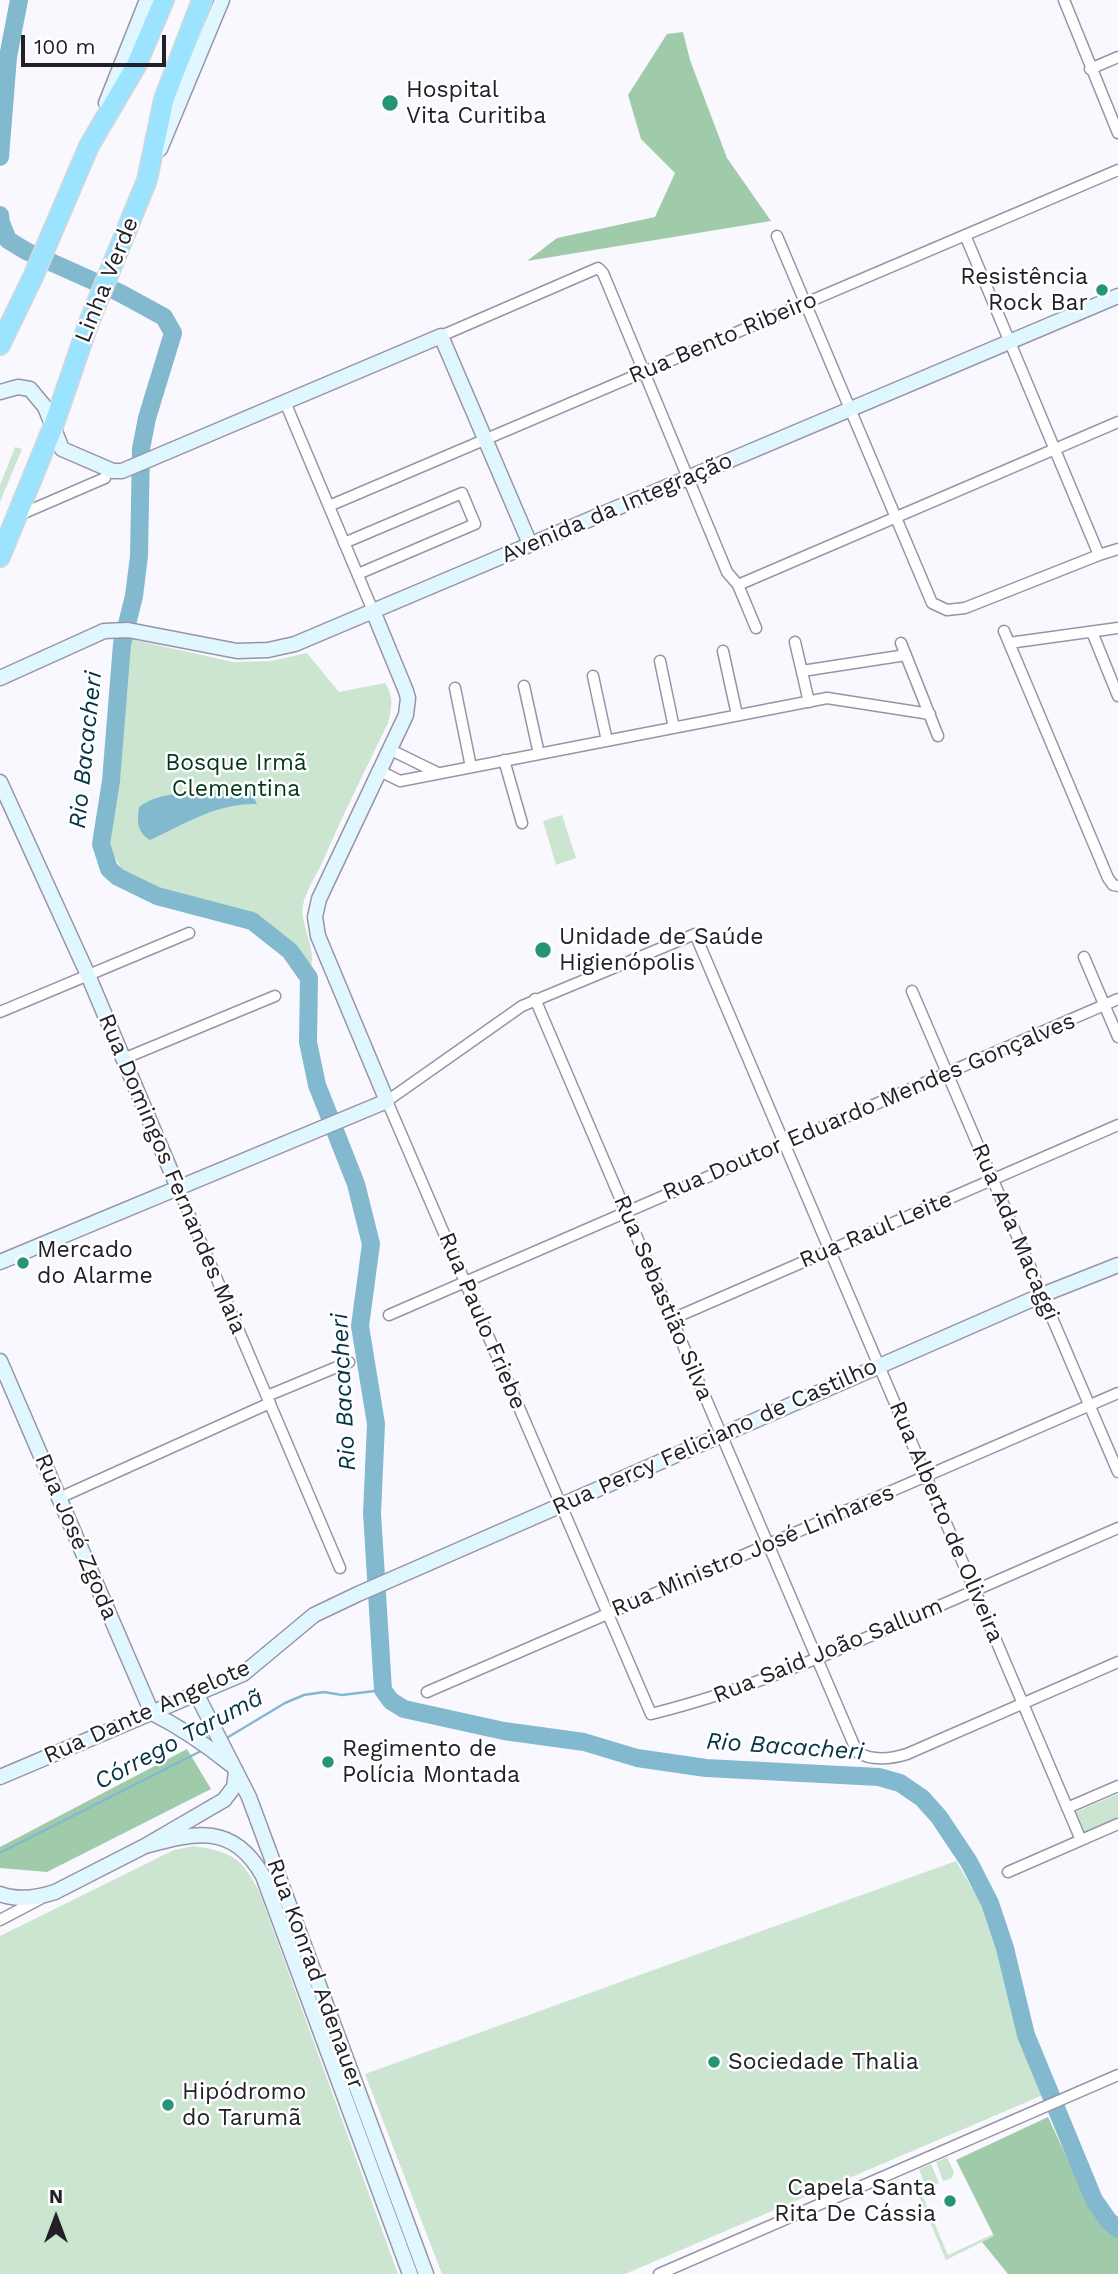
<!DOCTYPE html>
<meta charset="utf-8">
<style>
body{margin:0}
#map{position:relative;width:1118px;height:2274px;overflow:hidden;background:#f9f8ff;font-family:"Work Sans",sans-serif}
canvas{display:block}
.north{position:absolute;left:21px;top:2183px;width:70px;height:70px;-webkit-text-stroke:5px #fff;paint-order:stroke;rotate:0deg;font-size:19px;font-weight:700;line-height:28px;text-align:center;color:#212127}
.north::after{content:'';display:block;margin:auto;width:24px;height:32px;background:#212127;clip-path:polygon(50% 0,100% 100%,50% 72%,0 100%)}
.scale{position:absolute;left:21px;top:35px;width:145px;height:32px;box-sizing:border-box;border:4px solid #212127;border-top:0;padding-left:9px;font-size:21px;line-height:24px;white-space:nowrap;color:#212127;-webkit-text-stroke:5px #fff;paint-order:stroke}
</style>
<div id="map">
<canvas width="1118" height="2274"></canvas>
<div class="north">N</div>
<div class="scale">100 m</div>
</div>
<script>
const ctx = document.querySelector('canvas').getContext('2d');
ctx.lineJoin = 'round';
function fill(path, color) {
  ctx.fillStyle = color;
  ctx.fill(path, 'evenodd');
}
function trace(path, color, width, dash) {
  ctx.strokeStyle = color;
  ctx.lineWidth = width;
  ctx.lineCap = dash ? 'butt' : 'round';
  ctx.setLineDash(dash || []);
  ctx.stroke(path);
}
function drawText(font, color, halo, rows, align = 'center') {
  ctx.font = font + ' "Work Sans",sans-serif';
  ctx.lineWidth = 5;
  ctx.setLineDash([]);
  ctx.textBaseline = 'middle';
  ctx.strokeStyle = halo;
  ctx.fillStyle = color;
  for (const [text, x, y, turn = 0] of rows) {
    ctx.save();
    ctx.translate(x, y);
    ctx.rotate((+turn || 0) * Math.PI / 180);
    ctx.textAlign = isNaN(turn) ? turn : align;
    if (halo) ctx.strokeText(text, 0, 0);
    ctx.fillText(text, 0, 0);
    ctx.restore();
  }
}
fill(new Path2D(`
 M 15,447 L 22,449 L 0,502 L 0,485 Z
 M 130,639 L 233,662 L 271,661 L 307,653 L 339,692 L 385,683 C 394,696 392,709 388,723 C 366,769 343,814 323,861 C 317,874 306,890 303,905 C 299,925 322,958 307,973 L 291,950 L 253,920 L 163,891 L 124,873 L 109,847 L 120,779 Z
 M 562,815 L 576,858 L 556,865 L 543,821 Z
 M 1118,1794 L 1118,1819 L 1085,1833 L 1076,1812 Z
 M 194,1846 C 232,1852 243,1858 260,1894 L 398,2274 L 0,2274 L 0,1936 L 174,1850 Z
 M 956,1861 L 980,1902 L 1002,1953 L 1012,2010 L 1043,2095 L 625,2274 L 442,2274 L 365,2074 Z
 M 947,2157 L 954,2172 L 952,2178 L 943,2181 L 936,2162 Z
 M 931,2164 L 939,2183 L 932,2186 L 924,2183 L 919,2169 Z
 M 916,2180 L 948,2255 L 993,2234 L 994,2236 L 946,2260 L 913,2182 Z`), '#cbe5d0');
fill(new Path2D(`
 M 683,32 L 690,60 L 727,158 L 771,221 L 527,261 L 557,238 L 655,217 L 675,173 L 641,139 L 628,95 L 667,34 Z
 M 187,1749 L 211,1789 L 47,1872 L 0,1868 L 0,1847 Z
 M 1048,2117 L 1088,2203 L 1118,2228 L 1118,2274 L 1008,2274 L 982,2242 L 994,2236 L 956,2160 Z`), '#a0cbaa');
fill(new Path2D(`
 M 218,790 L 250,790 L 257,804 C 216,803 185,824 150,840 C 137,832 137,822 139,807 C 160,791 192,793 218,790 Z`), '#83b9cf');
trace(new Path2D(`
 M 225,1739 L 285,1703 L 304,1695 L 324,1692 L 342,1695 L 383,1690
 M 0,1853 L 203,1750`), '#83b9cf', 2.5);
trace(new Path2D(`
 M 0,157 L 8,57 L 19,0
 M 0,215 L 1,223 L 8,240 L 26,251 L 120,293 L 164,317 L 173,333 L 147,418 L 141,449 L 139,556 L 134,596 L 122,644 L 111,781 L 101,844 L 109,869 L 118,877 L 157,896 L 252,921 L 290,951 L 309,978 L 308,1042 L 317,1085 L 356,1184 L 371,1244 L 360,1326 L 376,1424 L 372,1513 L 383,1690 L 391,1701 L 404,1709 L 504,1731 L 584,1742 L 637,1758 L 706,1768 L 879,1777 L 900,1783 L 922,1798 L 939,1817 L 969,1862 L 990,1903 L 1005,1948 L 1026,2035 L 1094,2200 L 1108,2220 L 1118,2229`), '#83b9cf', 18);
const street = new Path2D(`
 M 1064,0 L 1118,133
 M 1090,69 L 1118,57
 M 965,235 L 1099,555
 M 777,236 L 932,603 L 947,610 L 965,608 L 1099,555 L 1118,549
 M 441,336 L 598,268 L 603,273 L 727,572 L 738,585 L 756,628
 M 285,402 L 373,611
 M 329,506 L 1118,170
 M 17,516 L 105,478
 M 344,543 L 462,493 L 475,524 L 358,574
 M 738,585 L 1118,422
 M 1004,631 L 1108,878 L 1113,885 L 1118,886
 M 1092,632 L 1118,696
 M 795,642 L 809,702
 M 901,643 L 938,736
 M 1009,643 L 1118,628
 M 723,651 L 737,715
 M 660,661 L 674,728
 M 802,671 L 906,655
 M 593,676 L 607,741
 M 524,686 L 539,754
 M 455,688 L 471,767
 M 391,750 L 438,773
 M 504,760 L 522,823
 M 380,771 L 400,781 L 827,698 L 930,714
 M 1084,957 L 1118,1037
 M 912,991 L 1118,1472
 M 535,999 L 857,1752 C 871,1761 891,1759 907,1754 L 1118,1662
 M 0,1012 L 189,933
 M 123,1059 L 275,996
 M 178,1188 L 340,1568
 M 389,1315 L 1118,999
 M 672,1319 L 1118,1125
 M 267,1396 L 349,1362
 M 59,1498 L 270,1403
 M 427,1692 L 1118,1393
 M 1067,1808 L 1118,1786
 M 1081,1840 C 952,1538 824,1236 695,934 L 522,1006 L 387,1101 L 651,1714 C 740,1692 823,1657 907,1620 C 977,1589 1048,1559 1118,1528
 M 1008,1872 L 1118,1824
 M 0,1920 L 40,1899
 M 659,2274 L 1118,2075`);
const secondary = new Path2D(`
 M 106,103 L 147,0
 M 160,149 L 222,0
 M 0,392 L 18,387 L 30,389 L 45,407 L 62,449 L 113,471 L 122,471 L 441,336 L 530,544
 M 0,678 L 104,631 L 128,630 L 237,651 L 268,650 L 295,644 L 1118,296
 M 0,782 L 88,975 L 178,1188
 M 0,1262 L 387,1101 L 318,936 L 315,917 L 319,899 L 406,715 L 408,698 L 406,691 L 373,611
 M 0,1361 L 152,1713
 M 197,1695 L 249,1797 L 426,2274
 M 152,1713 C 180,1727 205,1744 230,1764
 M 0,1777 L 243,1674 L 314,1615 L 358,1594 L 1042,1295 L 1118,1265
 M 145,1846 C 196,1832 233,1823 263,1876 L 410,2274
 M 0,1894 C 19,1901 37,1898 55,1892 L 145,1846 L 224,1800 L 234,1787 L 236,1771`);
const highway = new Path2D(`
 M 0,345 L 33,277 L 89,146 L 136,66 L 164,0
 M 0,557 L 53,427 L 89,322 L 147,180 L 164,99 L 202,0`);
trace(street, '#9795a5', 13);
trace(secondary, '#9795a5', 17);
trace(highway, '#d7d7d8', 22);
trace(street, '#fff', 10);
trace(secondary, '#e1f7ff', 14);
trace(highway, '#9be3fe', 19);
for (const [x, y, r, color] of [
 [390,103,9,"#269576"],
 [1102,290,7,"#269576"],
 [543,950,9,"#269576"],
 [23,1263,7,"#269576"],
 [328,1762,7,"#269576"],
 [714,2062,7,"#269576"],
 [168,2105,7,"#269576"],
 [950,2201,7,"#269576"]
]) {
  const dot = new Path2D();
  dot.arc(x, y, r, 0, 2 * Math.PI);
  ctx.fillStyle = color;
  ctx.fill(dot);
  trace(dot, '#fff', 2.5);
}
drawText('23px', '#212127', '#fff', [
 ["Hospital",406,90],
 ["Vita Curitiba",406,116],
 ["Resistência",1088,277,"right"],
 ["Rock Bar",1088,303,"right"],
 ["Unidade de Saúde",559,937],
 ["Higienópolis",559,963],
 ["Mercado",37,1250],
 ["do Alarme",37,1276],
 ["Regimento de",342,1749],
 ["Polícia Montada",342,1775],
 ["Sociedade Thalia",728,2062],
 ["Hipódromo",182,2092],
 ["do Tarumã",182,2118],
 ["Capela Santa",936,2188,"right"],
 ["Rita De Cássia",936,2214,"right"]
], 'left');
drawText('23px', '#212127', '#fff', [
 ["Linha Verde",107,280,-68],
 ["Rua Bento Ribeiro",723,338,-23],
 ["Avenida da Integração",617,508,-23],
 ["Rua Doutor Eduardo Mendes Gonçalves",869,1107,-23],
 ["Rua Domingos Fernandes Maia",172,1174,67],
 ["Rua Raul Leite",876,1230,-23],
 ["Rua Ada Macaggi",1015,1232,67],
 ["Rua Sebastião Silva",663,1298,67],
 ["Rua Paulo Friebe",482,1321,67],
 ["Rua Percy Feliciano de Castilho",715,1437,-24],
 ["Rua Alberto de Oliveira",946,1522,67],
 ["Rua José Zgoda",76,1537,67],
 ["Rua Ministro José Linhares",753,1551,-23],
 ["Rua Said João Sallum",828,1651,-22],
 ["Rua Dante Angelote",147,1712,-24],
 ["Rua Konrad Adenauer",315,1974,70]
]);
drawText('23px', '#04381a', '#fff', [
 ["Bosque Irmã",236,763],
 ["Clementina",236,789]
]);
drawText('italic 24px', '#033545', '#fff', [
 ["Rio Bacacheri",86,750,-84],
 ["Rio Bacacheri",344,1392,-93],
 ["Córrego Tarumã",179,1740,-28],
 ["Rio Bacacheri",785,1747,4]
]);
</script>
